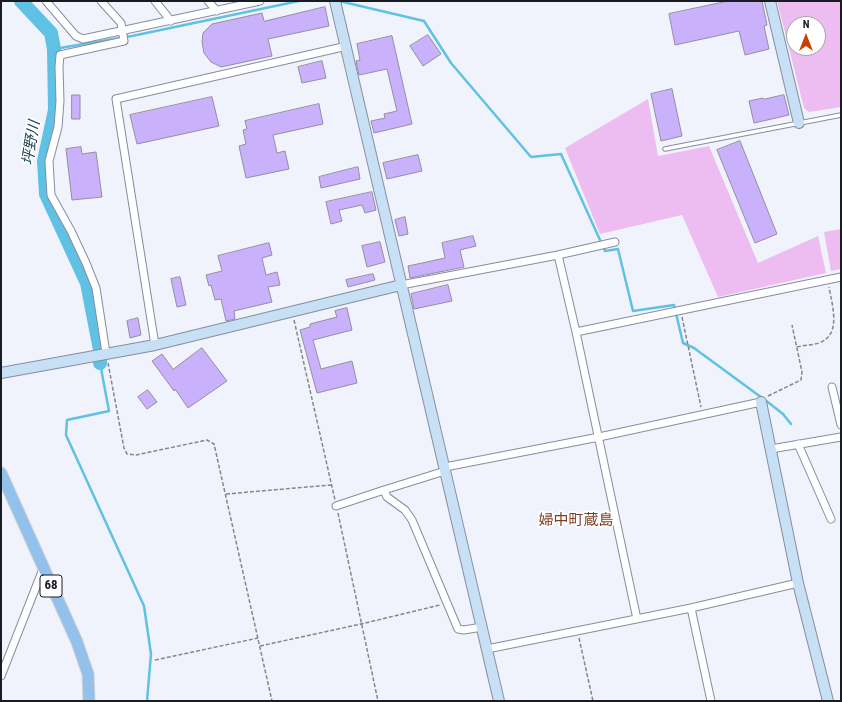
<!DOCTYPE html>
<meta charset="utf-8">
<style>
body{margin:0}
#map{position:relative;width:842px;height:702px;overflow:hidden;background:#f1f3fc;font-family:"Roboto Condensed",sans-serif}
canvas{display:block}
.frame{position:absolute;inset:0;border:2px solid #191b23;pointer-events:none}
.north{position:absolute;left:786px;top:16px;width:40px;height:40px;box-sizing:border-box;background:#fff;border:1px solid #a3a4a7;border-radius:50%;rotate:0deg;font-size:11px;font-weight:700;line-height:16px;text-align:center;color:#191b23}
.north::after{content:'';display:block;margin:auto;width:14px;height:18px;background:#c74100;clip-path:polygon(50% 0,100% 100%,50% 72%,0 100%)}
</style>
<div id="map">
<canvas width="842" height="702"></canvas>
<div class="frame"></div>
<div class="north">N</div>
</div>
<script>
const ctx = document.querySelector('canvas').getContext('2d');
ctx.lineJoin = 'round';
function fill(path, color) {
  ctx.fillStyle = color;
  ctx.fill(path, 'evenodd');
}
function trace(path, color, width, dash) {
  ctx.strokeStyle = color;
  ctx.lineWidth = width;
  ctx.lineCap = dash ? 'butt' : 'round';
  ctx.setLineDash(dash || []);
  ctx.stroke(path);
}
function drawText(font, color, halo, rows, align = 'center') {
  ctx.font = font + ' "Roboto Condensed","Noto Sans JP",sans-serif';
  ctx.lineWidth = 3.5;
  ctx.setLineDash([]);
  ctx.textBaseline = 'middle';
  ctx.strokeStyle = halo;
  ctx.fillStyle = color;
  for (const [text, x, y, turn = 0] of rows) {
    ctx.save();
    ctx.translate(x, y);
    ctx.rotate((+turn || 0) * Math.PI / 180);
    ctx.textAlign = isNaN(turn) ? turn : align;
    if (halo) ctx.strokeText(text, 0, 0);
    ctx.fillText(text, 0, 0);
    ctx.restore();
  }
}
fill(new Path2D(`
 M 777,1 L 841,1 L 841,107 L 809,112 L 804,108 ZM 794,24 L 818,24 L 818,48 L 794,48 Z
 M 648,99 L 658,156 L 709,146 L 758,263 L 818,236 L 826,273 L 718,297 L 682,215 L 600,234 L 565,148 Z
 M 841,229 L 841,269 L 831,271 L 824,232 Z`), '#edbcf0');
trace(new Path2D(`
 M 339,1 L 424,21 L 451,63 L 531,157 L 561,154 L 605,251 L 618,249 L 633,311 L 674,305 L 683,343 L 694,348 L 769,403 L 783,414 L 791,424
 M 54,49 L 132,36 L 299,1
 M 100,363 L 109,411 L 67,420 L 66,435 L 144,606 L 151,654 L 147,701`), '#5fc1e4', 2.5);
trace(new Path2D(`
 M 21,1 L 51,33 L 54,49 L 55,110 L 44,161 L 46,194 L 87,283 L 100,350 L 100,363`), '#5fc1e4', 14);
const building = new Path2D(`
 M 728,1 L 762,1 L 767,25 L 764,26 L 769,49 L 745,55 L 739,31 L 675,45 L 669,14 Z
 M 325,7 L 329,26 L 268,39 L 272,56 L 221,67 L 211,62 L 204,53 L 202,42 L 203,33 L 212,24 L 262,13 L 264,21 Z
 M 428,35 L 441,54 L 423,66 L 410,46 Z
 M 392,36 L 412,124 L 374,133 L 371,121 L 385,118 L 384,114 L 397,111 L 387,69 L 359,75 L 356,61 L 360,60 L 357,44 Z
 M 322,61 L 326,78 L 302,83 L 298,67 Z
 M 672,89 L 682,136 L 661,141 L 651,94 Z
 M 72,95 L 80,95 L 80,119 L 72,119 Z
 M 784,95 L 789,115 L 754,123 L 749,101 L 763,98 L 764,99 Z
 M 212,97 L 219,126 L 137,144 L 130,115 Z
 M 319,104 L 323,124 L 273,135 L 277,153 L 285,151 L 289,169 L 246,178 L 239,146 L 246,144 L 243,130 L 247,129 L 245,121 Z
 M 740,141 L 777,234 L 755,243 L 717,150 Z
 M 81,147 L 82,154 L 96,152 L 102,197 L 72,200 L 66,149 Z
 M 418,155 L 422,171 L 387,179 L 383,163 Z
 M 358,167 L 360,179 L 321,188 L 319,177 Z
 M 372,192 L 376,210 L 365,213 L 362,205 L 339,210 L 342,221 L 331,224 L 326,202 Z
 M 405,217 L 408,234 L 399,236 L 395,220 Z
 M 473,236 L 476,246 L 460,250 L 464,267 L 410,278 L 408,266 L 445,258 L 442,243 Z
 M 380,242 L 385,262 L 367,267 L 362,246 Z
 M 269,243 L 272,255 L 262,258 L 266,275 L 277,272 L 280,285 L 268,287 L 272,302 L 234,311 L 235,319 L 226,321 L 221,299 L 215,300 L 211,285 L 209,286 L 206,275 L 222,271 L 218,256 Z
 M 373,274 L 375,280 L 348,287 L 346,280 Z
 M 180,277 L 186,305 L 177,307 L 171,279 Z
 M 448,285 L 452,301 L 414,309 L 411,294 Z
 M 347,308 L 352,330 L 313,340 L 321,369 L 352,361 L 357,383 L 317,393 L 300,330 L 310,327 L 310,324 L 337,317 L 335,311 Z
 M 138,318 L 141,335 L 130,338 L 127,321 Z
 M 202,348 L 227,381 L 188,408 L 175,389 L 174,391 L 152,361 L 162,354 L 173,369 Z
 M 148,390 L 157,402 L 147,409 L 138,397 Z`);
fill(building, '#c9b2fb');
trace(building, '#938da1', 1);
const lane = new Path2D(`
 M 665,149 L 841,115`);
const street = new Path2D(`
 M 46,1 L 76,36 L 83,39 L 260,1
 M 101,1 L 121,23 L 124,41 L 60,55 L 59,67 L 60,101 L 58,127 L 49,161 L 51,195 L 71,231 L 86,263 L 96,288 L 106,353
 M 155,1 L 171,21
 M 208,1 L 217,11
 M 558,255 L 615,242
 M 401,285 L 558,255 L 576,332 L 637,619
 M 576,332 L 841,277
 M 155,345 L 116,99 L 347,46
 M 832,387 L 841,425
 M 798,444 L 831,519
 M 771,449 L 841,437
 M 445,467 L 599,437 L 761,402
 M 445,471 L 384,490 L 387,497 L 405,510 L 412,520 L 458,629 L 464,630 L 482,627
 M 336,506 L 384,490
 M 691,608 L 711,701
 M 487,649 L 691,608 L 798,583
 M 1,676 L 43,569`);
const secondary = new Path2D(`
 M 335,1 L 499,701
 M 770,1 L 799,123
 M 1,373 L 155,345 L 401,285
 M 761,402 L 798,583 L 828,701`);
const primary = new Path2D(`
 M 1,473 L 77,642 L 88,674 L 89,701`);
trace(lane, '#878ca0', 5.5);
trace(street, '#878ca0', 9);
trace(secondary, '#878ca0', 12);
trace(primary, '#d1d1d3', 13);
trace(new Path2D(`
 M 682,317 L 701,407
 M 294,320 L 335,500
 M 797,347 C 804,345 813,345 819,343 C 842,335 832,305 829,287
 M 108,363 L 124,448 L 127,454 L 136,455 L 207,440 L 214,444 L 272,701
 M 768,396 L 801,380 L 802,372 L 792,325
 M 226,494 L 331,485
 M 338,513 L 378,701
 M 579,638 L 593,701
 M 260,646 L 361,624 L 440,605
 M 155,660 L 258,638`), '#84868f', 1.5, [4, 2]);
trace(lane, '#fff', 3.5);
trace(street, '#fff', 7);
trace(secondary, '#c8e0f6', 10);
trace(primary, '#92c1ec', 11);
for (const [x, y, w] of [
 [51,586,22]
]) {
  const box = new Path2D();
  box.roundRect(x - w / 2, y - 11, w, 22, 3);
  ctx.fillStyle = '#fff';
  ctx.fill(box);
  trace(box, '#191b23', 1);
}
drawText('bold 13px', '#191b23', null, [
 ["68",51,586]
]);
drawText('italic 15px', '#1b4655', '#fff', [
 ["坪野川",32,143,-81]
]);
drawText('15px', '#813e27', '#fff', [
 ["婦中町蔵島",576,521]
]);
</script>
